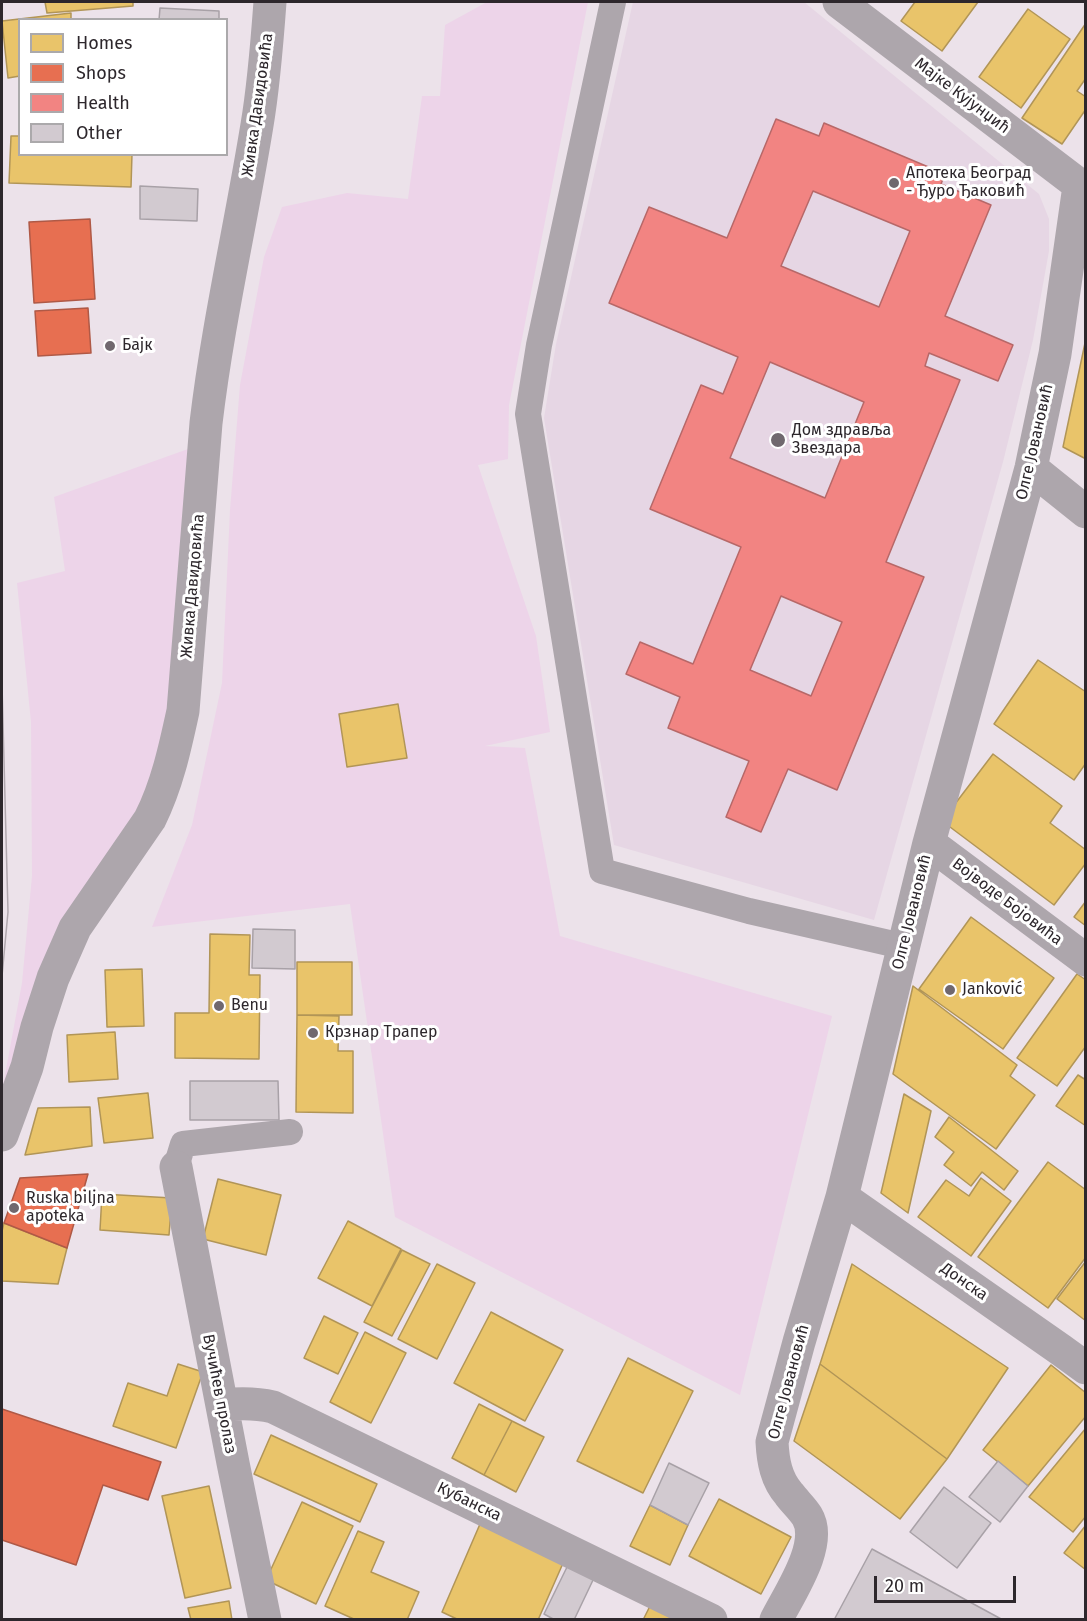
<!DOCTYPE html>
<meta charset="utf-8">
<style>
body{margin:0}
#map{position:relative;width:1087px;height:1621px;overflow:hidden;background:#ece2ea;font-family:"Fira Sans",sans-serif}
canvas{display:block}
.frame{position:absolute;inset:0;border:3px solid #2d272c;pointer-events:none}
.legend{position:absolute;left:18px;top:18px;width:210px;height:138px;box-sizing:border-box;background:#fff;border:2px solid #aba9ab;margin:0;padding:8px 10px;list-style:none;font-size:18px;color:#2d272c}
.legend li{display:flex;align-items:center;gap:12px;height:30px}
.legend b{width:30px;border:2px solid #aba9ab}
.scale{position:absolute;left:874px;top:1576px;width:142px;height:27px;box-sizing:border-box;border:3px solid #2d272c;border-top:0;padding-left:8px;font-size:18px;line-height:21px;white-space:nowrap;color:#2d272c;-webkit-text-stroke:4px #fff;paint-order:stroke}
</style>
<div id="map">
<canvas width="1087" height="1621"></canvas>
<div class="frame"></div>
<ul class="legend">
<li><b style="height:16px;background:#e9c46a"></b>Homes</li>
<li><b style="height:16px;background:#e76f51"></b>Shops</li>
<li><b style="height:16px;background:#f28482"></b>Health</li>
<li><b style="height:16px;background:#d2cad0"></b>Other</li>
</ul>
<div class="scale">20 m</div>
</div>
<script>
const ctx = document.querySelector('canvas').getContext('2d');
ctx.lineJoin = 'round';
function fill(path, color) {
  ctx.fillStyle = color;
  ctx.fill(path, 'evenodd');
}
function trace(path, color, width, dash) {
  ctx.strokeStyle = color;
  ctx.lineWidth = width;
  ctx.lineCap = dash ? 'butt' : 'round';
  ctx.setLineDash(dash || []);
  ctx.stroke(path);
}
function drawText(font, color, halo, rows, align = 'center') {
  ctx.font = font + ' "Fira Sans",sans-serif';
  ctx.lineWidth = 6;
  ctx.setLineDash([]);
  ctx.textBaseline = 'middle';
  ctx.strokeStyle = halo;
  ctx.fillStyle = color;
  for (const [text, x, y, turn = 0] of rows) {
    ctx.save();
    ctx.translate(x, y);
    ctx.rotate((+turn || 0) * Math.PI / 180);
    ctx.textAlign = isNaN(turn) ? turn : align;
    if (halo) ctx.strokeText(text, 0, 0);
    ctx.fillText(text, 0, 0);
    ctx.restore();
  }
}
fill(new Path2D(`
 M 633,2 L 804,2 L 1039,194 L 1049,219 L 1049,251 L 1033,340 L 1003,462 L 874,920 L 614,845 L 544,418 L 556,344 Z`), '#e6d6e4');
fill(new Path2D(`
 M 487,2 L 588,2 L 509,405 L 508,459 L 478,465 L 536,636 L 550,732 L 485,746 L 525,748 L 560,936 L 832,1016 L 740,1395 L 395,1217 L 350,904 L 152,927 L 192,825 L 222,683 L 230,510 L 240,385 L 264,257 L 282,207 L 347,193 L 408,199 L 422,96 L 440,96 L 445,25 Z
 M 188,449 L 169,712 L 142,807 L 2,1091 L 22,983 L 32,876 L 31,722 L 17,583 L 65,571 L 54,497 Z`), '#edd4e9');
const homes = new Path2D(`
 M 45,2 L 133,2 L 133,6 L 47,13 Z
 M 915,2 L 978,2 L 942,51 L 901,21 Z
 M 1028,9 L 1070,39 L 1021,108 L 979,77 Z
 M 71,13 L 71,20 L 20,20 L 20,76 L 8,78 L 2,21 Z
 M 1086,23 L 1086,78 L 1077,91 L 1086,97 L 1086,109 L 1062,144 L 1022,118 Z
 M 11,136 L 20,136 L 20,154 L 132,154 L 131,187 L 9,183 Z
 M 1085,343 L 1086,344 L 1086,459 L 1063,447 Z
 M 1038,660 L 1086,692 L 1086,763 L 1074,780 L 994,724 Z
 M 398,704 L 407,758 L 347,767 L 339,714 Z
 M 993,754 L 1062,806 L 1050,823 L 1086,850 L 1086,863 L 1054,905 L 942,821 Z
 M 1086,901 L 1086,926 L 1074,917 Z
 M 971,917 L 1054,978 L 1003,1049 L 919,989 Z
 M 210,934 L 250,935 L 249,975 L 260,975 L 259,1059 L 175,1058 L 175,1013 L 209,1013 Z
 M 297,962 L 352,962 L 352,1015 L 297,1015 Z
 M 142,969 L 144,1026 L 107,1027 L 105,970 Z
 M 1077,974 L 1086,980 L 1086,1046 L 1057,1086 L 1017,1058 Z
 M 913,986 L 1017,1065 L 1010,1076 L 1035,1095 L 996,1149 L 893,1074 Z
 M 297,1015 L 339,1016 L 338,1051 L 353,1051 L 353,1113 L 296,1112 Z
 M 115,1032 L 118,1079 L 69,1082 L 67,1035 Z
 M 1078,1075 L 1086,1080 L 1086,1126 L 1056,1106 Z
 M 148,1093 L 153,1138 L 104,1143 L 98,1098 Z
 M 904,1094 L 931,1111 L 908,1213 L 881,1193 Z
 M 90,1107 L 92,1146 L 25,1155 L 38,1108 Z
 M 949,1117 L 1018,1171 L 1004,1190 L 982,1172 L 971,1186 L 944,1165 L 954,1152 L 935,1137 Z
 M 1048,1162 L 1086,1190 L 1086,1257 L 1048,1308 L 978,1257 Z
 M 981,1178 L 1011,1201 L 971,1256 L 918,1217 L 946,1180 L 969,1196 Z
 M 218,1179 L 281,1195 L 266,1255 L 203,1239 Z
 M 102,1194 L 172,1198 L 169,1235 L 100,1230 Z
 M 348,1221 L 401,1249 L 372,1306 L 318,1278 Z
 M 4,1223 L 67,1248 L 58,1284 L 2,1281 L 2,1231 Z
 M 402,1250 L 430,1264 L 392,1336 L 364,1322 Z
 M 1086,1261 L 1086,1321 L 1057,1299 Z
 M 437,1264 L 475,1283 L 437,1359 L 398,1339 Z
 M 852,1264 L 1008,1368 L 947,1459 L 820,1364 Z
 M 491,1312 L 563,1350 L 525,1421 L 454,1383 Z
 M 324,1316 L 358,1333 L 338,1374 L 304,1358 Z
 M 365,1332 L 406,1353 L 371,1423 L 330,1402 Z
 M 628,1358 L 693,1391 L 643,1493 L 577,1461 Z
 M 178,1364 L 203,1372 L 176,1448 L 113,1426 L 128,1383 L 167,1396 Z
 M 820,1364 L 947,1459 L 900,1519 L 794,1441 Z
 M 1051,1365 L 1086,1393 L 1086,1416 L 1028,1486 L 983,1450 Z
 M 479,1404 L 512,1421 L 484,1475 L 452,1458 Z
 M 512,1421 L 544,1437 L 516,1492 L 484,1475 Z
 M 1086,1428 L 1086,1516 L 1073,1532 L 1029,1497 Z
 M 271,1435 L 377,1484 L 360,1522 L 254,1474 Z
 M 209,1486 L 231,1588 L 185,1598 L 162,1496 Z
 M 719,1499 L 791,1537 L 761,1594 L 689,1556 Z
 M 302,1502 L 353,1526 L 316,1604 L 266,1580 Z
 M 650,1505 L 688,1525 L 670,1565 L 630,1546 Z
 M 480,1524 L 564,1561 L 538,1620 L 459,1620 L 442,1612 Z
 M 1086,1525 L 1086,1570 L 1064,1553 Z
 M 358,1531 L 384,1542 L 371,1572 L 419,1592 L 407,1620 L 356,1620 L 325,1606 Z
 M 229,1601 L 232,1620 L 191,1620 L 188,1608 Z
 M 650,1606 L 672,1618 L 671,1620 L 643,1620 Z`);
fill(homes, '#e9c46a');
trace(homes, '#b19557', 1.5);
const shops = new Path2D(`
 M 90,219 L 95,299 L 34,303 L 29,222 Z
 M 88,308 L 91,353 L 38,356 L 35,311 Z
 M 88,1174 L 67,1248 L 4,1223 L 20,1178 Z
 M 2,1409 L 161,1462 L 148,1500 L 103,1485 L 76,1565 L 2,1540 Z`);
fill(shops, '#e76f51');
trace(shops, '#af5946', 1.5);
const health = new Path2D(`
 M 776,119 L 819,136 L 824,123 L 945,174 L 941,184 L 991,205 L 945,316 L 1013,345 L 998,381 L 929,353 L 925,366 L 960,380 L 886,562 L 924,577 L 837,790 L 788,769 L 761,832 L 726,817 L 749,761 L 668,728 L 680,697 L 626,674 L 640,642 L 693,664 L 741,547 L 650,509 L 701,385 L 723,394 L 738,357 L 609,303 L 649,207 L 727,238 ZM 813,191 L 910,231 L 879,307 L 781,266 ZM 770,362 L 864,402 L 825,498 L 730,458 ZM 781,596 L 842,622 L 811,696 L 750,670 Z`);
fill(health, '#f28482');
trace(health, '#b76868', 1.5);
const building = new Path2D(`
 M 160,8 L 219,11 L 219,20 L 159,20 Z
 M 140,186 L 198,189 L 197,221 L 140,219 Z
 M 253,929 L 295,930 L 295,969 L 252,968 Z
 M 190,1081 L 278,1081 L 279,1120 L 190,1120 Z
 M 998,1461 L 1028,1486 L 1000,1522 L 969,1497 Z
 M 669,1463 L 709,1483 L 688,1525 L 650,1505 Z
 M 944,1487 L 991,1523 L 957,1568 L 910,1532 Z
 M 872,1549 L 1003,1620 L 834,1620 Z
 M 568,1565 L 594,1578 L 574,1620 L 555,1620 L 544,1614 Z`);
fill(building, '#d2cad0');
trace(building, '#a8a1a7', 1.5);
trace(new Path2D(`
 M 613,2 L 539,345 L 528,414 L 602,871 L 749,911 L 902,946
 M 176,1167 L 183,1144 L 290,1132`), '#ada6ac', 26);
trace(new Path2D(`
 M 839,2 L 1086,190
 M 1031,468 L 1086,512
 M 929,843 L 1086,960
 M 2,1135 L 27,1067 L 37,1027 L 53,978 L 75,928 L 150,819 C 167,785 175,748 183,711 L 206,423 C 218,322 241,224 257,125 C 264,84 267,43 270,2
 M 176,1167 L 233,1463 L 265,1620
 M 842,1197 L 1061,1350 L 1086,1368
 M 222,1405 C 240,1403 256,1403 273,1407 L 711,1620
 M 776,1620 C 789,1594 824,1544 807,1516 C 802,1508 795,1502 789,1494 C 776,1479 773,1461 772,1442 L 799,1342 L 842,1197 L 929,843 L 1031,468 L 1055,354 L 1079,186`), '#ada6ac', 33);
trace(new Path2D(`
 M 2,685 L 8,912 L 2,976`), '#b0a7ae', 1.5);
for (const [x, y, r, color] of [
 [894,183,6,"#70686e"],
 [110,346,6,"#70686e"],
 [778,440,8,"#70686e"],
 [950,990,6,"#70686e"],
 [219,1006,6,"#70686e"],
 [313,1033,6,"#70686e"],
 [14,1208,6,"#70686e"]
]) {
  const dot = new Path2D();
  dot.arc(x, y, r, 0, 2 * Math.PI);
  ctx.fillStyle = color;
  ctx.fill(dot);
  trace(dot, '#fff', 2);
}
drawText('16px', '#2d272c', '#fff', [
 ["Мајке Кујунџић",962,96,37],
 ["Живка Давидовића",258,105,-82],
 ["Олге Јовановић",1035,442,-77],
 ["Живка Давидовића",193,586,-85],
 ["Војводе Бојовића",1007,902,37],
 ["Олге Јовановић",912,912,-76],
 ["Донска",964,1282,35],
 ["Олге Јовановић",789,1382,-75],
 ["Вучићев пролаз",219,1394,79],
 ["Кубанска",469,1502,26]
]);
drawText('16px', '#2d272c', '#fff', [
 ["Апотека Београд",906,174],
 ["- Ђуро Ђаковић",906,192],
 ["Бајк",122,346],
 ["Дом здравља",792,431],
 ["Звездара",792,449],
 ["Janković",962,990],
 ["Benu",231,1006],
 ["Крзнар Трапер",325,1033],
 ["Ruska biljna",26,1199],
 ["apoteka",26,1217]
], 'left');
</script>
